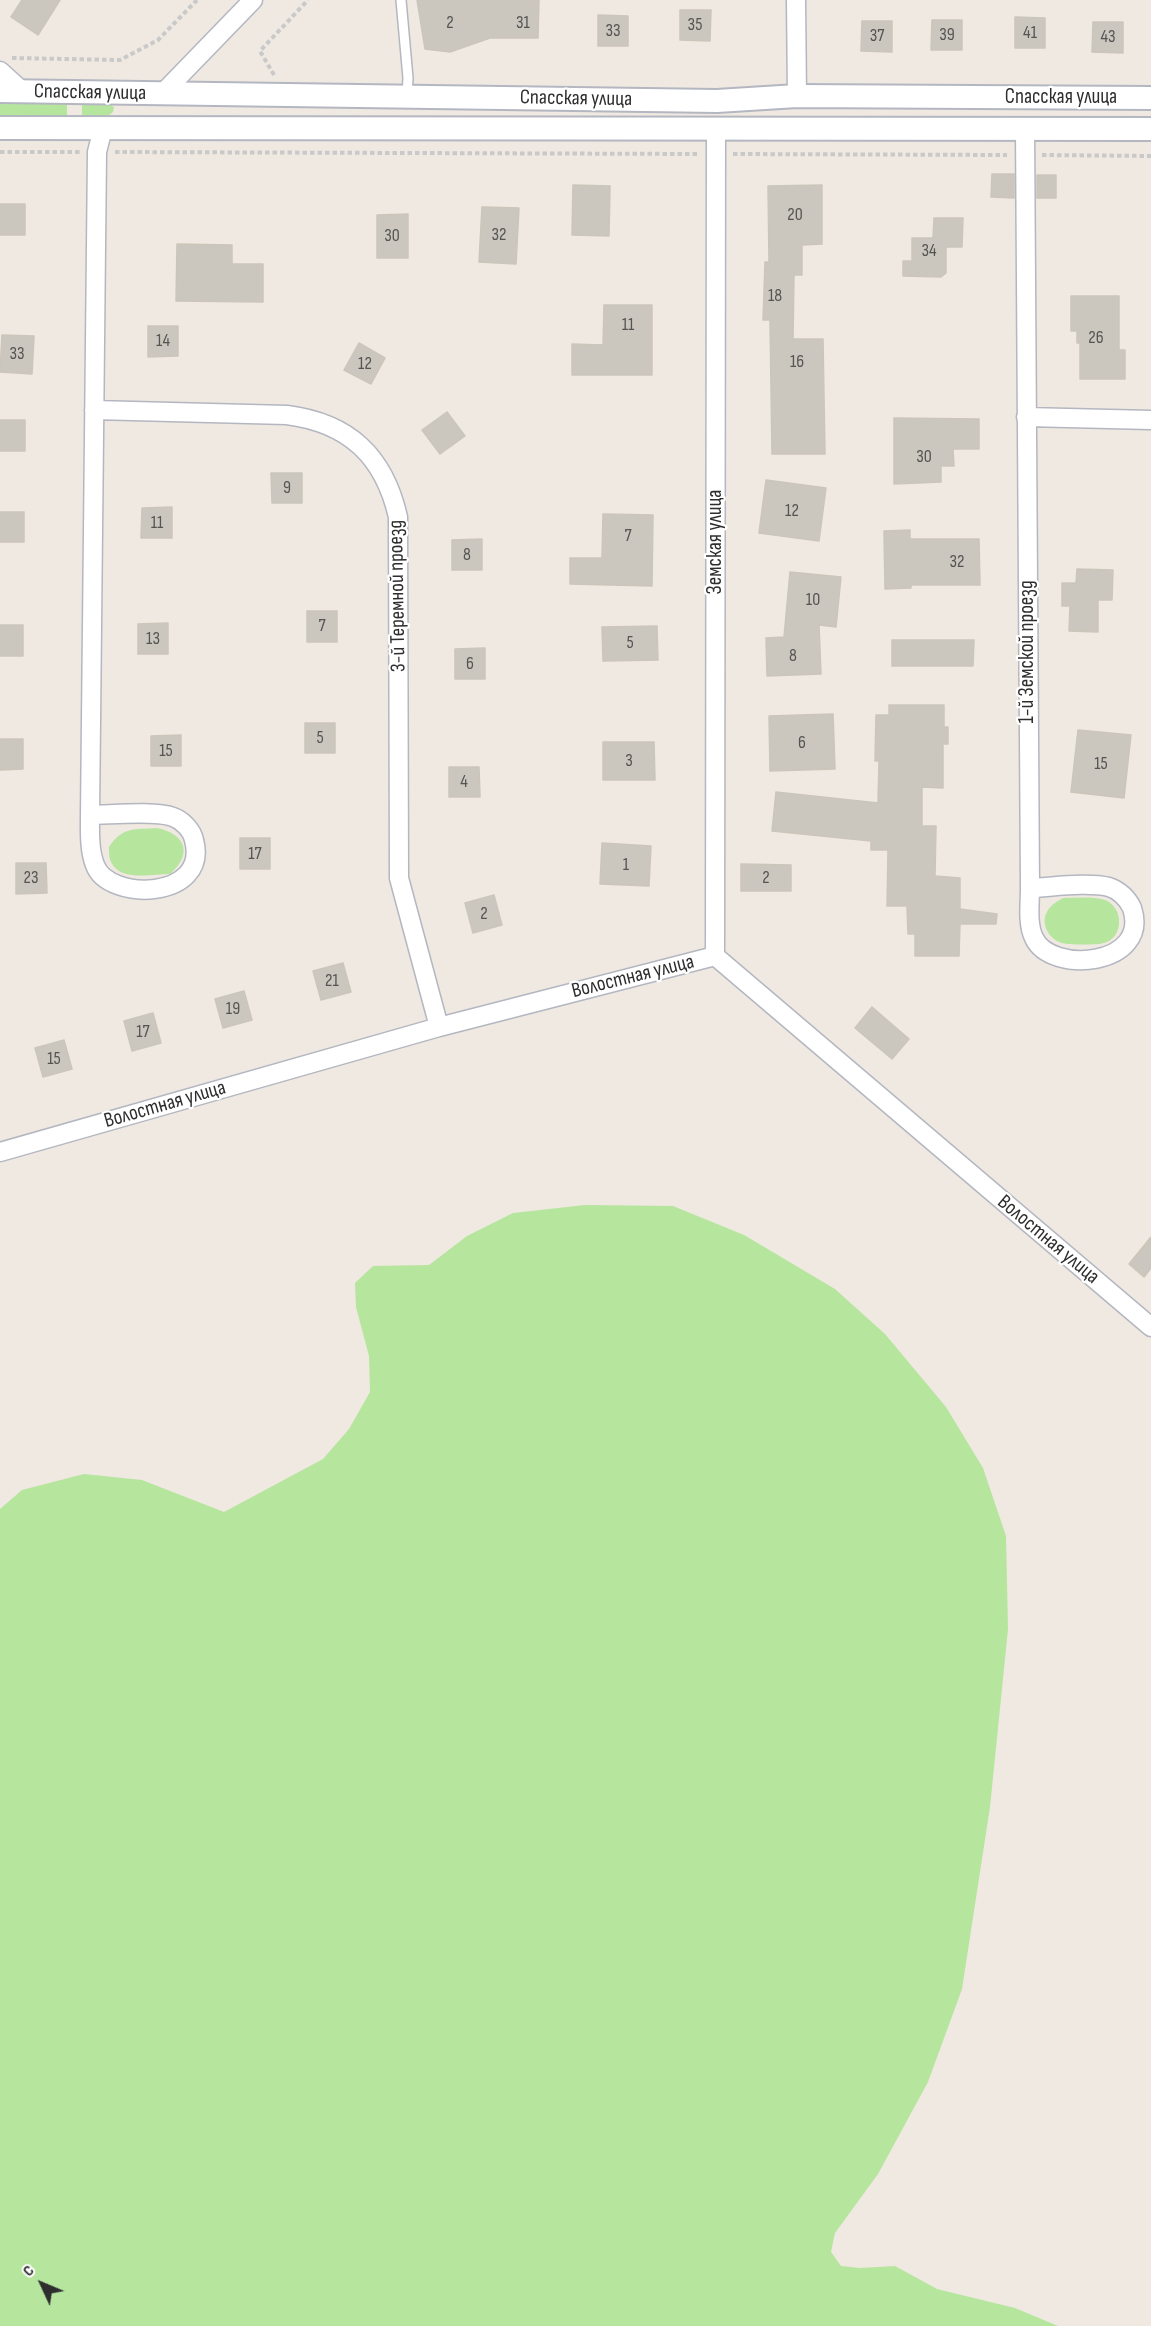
<!DOCTYPE html>
<meta charset="utf-8">
<style>
body{margin:0}
#map{position:relative;width:1151px;height:2326px;overflow:hidden;background:#efe9e1;font-family:"Sofia Sans Condensed",sans-serif}
canvas{display:block}
.north{position:absolute;left:12px;top:2254px;width:60px;height:60px;-webkit-text-stroke:4px #fff;paint-order:stroke;rotate:314deg;font-size:16px;font-weight:700;line-height:24px;text-align:center;color:#2e2e2e}
.north::after{content:'';display:block;margin:auto;width:21px;height:27px;background:#2e2e2e;clip-path:polygon(50% 0,100% 100%,50% 72%,0 100%)}
</style>
<div id="map">
<canvas width="1151" height="2326"></canvas>
<div class="north">С</div>
</div>
<script>
const ctx = document.querySelector('canvas').getContext('2d');
ctx.lineJoin = 'round';
function fill(path, color) {
  ctx.fillStyle = color;
  ctx.fill(path, 'evenodd');
}
function trace(path, color, width, dash) {
  ctx.strokeStyle = color;
  ctx.lineWidth = width;
  ctx.lineCap = dash ? 'butt' : 'round';
  ctx.setLineDash(dash || []);
  ctx.stroke(path);
}
function drawText(font, color, halo, rows, align = 'center') {
  ctx.font = font + ' "Sofia Sans Condensed",sans-serif';
  ctx.lineWidth = 4.5;
  ctx.setLineDash([]);
  ctx.textBaseline = 'middle';
  ctx.strokeStyle = halo;
  ctx.fillStyle = color;
  for (const [text, x, y, turn = 0] of rows) {
    ctx.save();
    ctx.translate(x, y);
    ctx.rotate((+turn || 0) * Math.PI / 180);
    ctx.textAlign = isNaN(turn) ? turn : align;
    if (halo) ctx.strokeText(text, 0, 0);
    ctx.fillText(text, 0, 0);
    ctx.restore();
  }
}
fill(new Path2D(`
 M 0,102 L 67,102 L 67,116 L 0,116 Z
 M 82,102 L 108,103 L 114,107 L 113,112 L 108,116 L 82,116 Z
 M 157,828 C 186,834 193,854 170,874 C 153,874 120,882 111,862 C 109,858 109,851 109,847 C 123,826 134,830 157,828 Z
 M 1063,898 C 1077,898 1092,896 1105,900 C 1124,907 1124,938 1104,943 C 1098,945 1069,945 1062,943 C 1050,940 1041,925 1046,914 C 1049,906 1056,902 1063,898 Z
 M 585,1205 L 673,1206 L 744,1235 L 835,1289 L 885,1334 L 946,1407 L 983,1468 L 1006,1536 L 1008,1629 L 990,1807 L 962,1989 L 928,2082 L 878,2174 L 835,2233 L 831,2252 L 841,2266 L 860,2268 L 895,2266 L 937,2289 L 1015,2308 L 1058,2326 L 0,2326 L 0,1509 L 22,1490 L 84,1474 L 142,1480 L 224,1512 L 323,1459 L 349,1429 L 370,1392 L 369,1356 L 356,1307 L 355,1283 L 373,1266 L 429,1265 L 467,1236 L 513,1213 Z`), '#b6e59e');
const building = new Path2D(`
 M 22,0 L 60,0 L 38,35 L 11,17 Z
 M 417,0 L 539,0 L 538,38 L 490,38 L 450,52 L 425,49 Z
 M 680,10 L 711,10 L 710,41 L 680,40 Z
 M 598,15 L 628,16 L 628,46 L 598,46 Z
 M 1015,17 L 1045,18 L 1045,48 L 1015,48 Z
 M 932,20 L 962,20 L 962,50 L 931,50 Z
 M 862,21 L 892,21 L 892,52 L 861,51 Z
 M 1093,22 L 1123,22 L 1123,53 L 1092,52 Z
 M 992,174 L 1014,174 L 1014,198 L 991,197 Z
 M 1037,175 L 1056,175 L 1056,198 L 1037,198 Z
 M 573,185 L 610,186 L 609,236 L 572,235 Z
 M 822,185 L 822,244 L 802,245 L 802,275 L 794,275 L 793,339 L 823,339 L 825,454 L 772,454 L 770,320 L 763,320 L 765,262 L 769,262 L 768,186 Z
 M 0,204 L 25,204 L 25,235 L 0,235 Z
 M 482,207 L 519,208 L 516,264 L 479,262 Z
 M 408,214 L 408,258 L 377,258 L 377,215 Z
 M 934,218 L 963,218 L 962,247 L 946,247 L 946,273 L 941,277 L 903,276 L 903,261 L 912,261 L 912,238 L 933,238 Z
 M 177,244 L 232,245 L 232,264 L 263,264 L 263,302 L 176,301 Z
 M 1071,296 L 1119,296 L 1119,350 L 1125,350 L 1125,379 L 1080,379 L 1080,343 L 1077,343 L 1077,331 L 1071,331 Z
 M 604,305 L 652,305 L 652,375 L 572,375 L 572,344 L 603,345 Z
 M 148,326 L 178,326 L 178,356 L 148,357 Z
 M 2,335 L 34,336 L 32,374 L 0,372 Z
 M 359,343 L 385,358 L 371,384 L 344,370 Z
 M 447,412 L 465,436 L 440,454 L 422,430 Z
 M 894,418 L 979,419 L 979,449 L 953,449 L 954,466 L 941,466 L 941,482 L 894,484 Z
 M 0,420 L 25,420 L 25,451 L 0,451 Z
 M 271,473 L 302,473 L 302,503 L 272,503 Z
 M 766,480 L 826,488 L 819,541 L 759,533 Z
 M 172,507 L 172,538 L 141,538 L 142,508 Z
 M 0,512 L 24,512 L 24,542 L 0,542 Z
 M 603,514 L 653,515 L 652,586 L 570,584 L 570,558 L 602,558 Z
 M 910,530 L 910,539 L 979,539 L 980,585 L 911,585 L 911,588 L 885,589 L 884,531 Z
 M 482,539 L 482,570 L 452,570 L 452,540 Z
 M 1077,569 L 1113,570 L 1112,600 L 1098,600 L 1098,632 L 1069,631 L 1070,606 L 1062,606 L 1062,583 L 1076,583 Z
 M 790,572 L 841,577 L 836,627 L 819,625 L 821,674 L 767,676 L 766,638 L 784,637 Z
 M 307,611 L 337,611 L 337,642 L 307,642 Z
 M 168,623 L 168,654 L 138,654 L 138,624 Z
 M 0,625 L 23,625 L 23,656 L 0,656 Z
 M 657,626 L 658,660 L 603,661 L 602,627 Z
 M 892,640 L 974,640 L 973,666 L 892,666 Z
 M 485,648 L 485,679 L 455,679 L 455,649 Z
 M 889,705 L 944,705 L 944,727 L 948,727 L 948,744 L 943,744 L 943,788 L 922,787 L 922,826 L 936,826 L 935,876 L 960,878 L 960,909 L 997,914 L 996,924 L 960,924 L 959,956 L 915,956 L 915,934 L 908,934 L 907,906 L 887,906 L 888,850 L 871,850 L 871,841 L 772,831 L 776,792 L 878,803 L 879,761 L 875,761 L 876,715 L 889,715 Z
 M 833,714 L 835,769 L 770,771 L 769,716 Z
 M 305,723 L 335,723 L 335,753 L 305,753 Z
 M 1078,730 L 1131,735 L 1124,798 L 1071,792 Z
 M 181,735 L 181,766 L 151,766 L 151,736 Z
 M 0,739 L 23,739 L 23,769 L 0,770 Z
 M 603,742 L 654,742 L 655,780 L 603,780 Z
 M 449,767 L 479,767 L 480,797 L 449,797 Z
 M 240,838 L 270,838 L 270,869 L 240,869 Z
 M 602,843 L 651,846 L 649,886 L 600,884 Z
 M 16,863 L 46,863 L 47,893 L 16,894 Z
 M 741,864 L 791,865 L 791,891 L 741,891 Z
 M 494,895 L 502,925 L 473,933 L 465,903 Z
 M 343,963 L 351,992 L 321,1000 L 313,971 Z
 M 244,991 L 252,1020 L 223,1028 L 215,999 Z
 M 872,1007 L 909,1039 L 892,1059 L 855,1028 Z
 M 153,1013 L 161,1043 L 132,1051 L 124,1021 Z
 M 64,1040 L 72,1069 L 43,1077 L 35,1048 Z
 M 1151,1237 L 1151,1268 L 1144,1277 L 1129,1264 Z`);
fill(building, '#cbc7bf');
trace(building, '#cbc5ba', 1.5);
const service = new Path2D(`
 M 401,0 L 408,78 L 407,95`);
const minor = new Path2D(`
 M 796,0 L 797,96
 M 0,71 L 22,91
 M 161,95 L 253,0
 M 1025,128 L 1030,888 C 1053,887 1087,882 1109,887 C 1119,890 1128,899 1132,908 C 1151,966 1051,975 1034,938 C 1027,924 1030,904 1030,888
 M 94,410 L 287,415 C 349,423 384,456 398,517 L 399,878 L 439,1027
 M 1026,417 L 1151,420
 M 90,815 C 110,815 155,810 173,817 C 182,820 192,830 194,840 C 210,900 108,902 95,865 C 89,850 90,831 90,815 L 97,152 L 103,128
 M 715,956 L 716,128
 M 715,956 L 1151,1327
 M 0,1152 L 439,1027 L 715,956`);
const tertiary = new Path2D(`
 M 0,91 L 717,101 L 797,96 L 1151,98
 M 0,128 L 1151,129`);
trace(service, '#b4b7c1', 12);
trace(minor, '#b4b7c1', 21);
trace(tertiary, '#b4b7c1', 26);
trace(new Path2D(`
 M 12,58 L 120,60 L 158,40 L 197,0
 M 274,75 L 260,51 L 308,0
 M 0,152 L 80,152
 M 115,152 L 698,154
 M 733,154 L 1007,155
 M 1042,155 L 1151,156`), '#c9c9c9', 4, [4.5, 3]);
trace(service, '#fff', 9);
trace(minor, '#fff', 18);
trace(tertiary, '#fff', 22);
drawText('18px', '#555452', null, [
 ["2",450,23],
 ["31",523,23],
 ["35",695,25],
 ["33",613,31],
 ["41",1030,33],
 ["39",947,35],
 ["37",877,36],
 ["43",1108,37],
 ["20",795,215],
 ["32",499,235],
 ["30",392,236],
 ["34",929,251],
 ["18",775,296],
 ["11",628,325],
 ["26",1096,338],
 ["14",163,341],
 ["33",17,354],
 ["16",797,362],
 ["12",365,364],
 ["30",924,457],
 ["9",287,488],
 ["12",792,511],
 ["11",157,523],
 ["7",628,536],
 ["8",467,555],
 ["32",957,562],
 ["10",813,600],
 ["7",322,626],
 ["13",153,639],
 ["5",630,643],
 ["8",793,656],
 ["6",470,664],
 ["5",320,738],
 ["6",802,743],
 ["15",166,751],
 ["3",629,761],
 ["15",1101,764],
 ["4",464,782],
 ["17",255,854],
 ["1",626,865],
 ["23",31,878],
 ["2",766,878],
 ["2",484,914],
 ["21",332,981],
 ["19",233,1009],
 ["17",143,1032],
 ["15",54,1059]
]);
drawText('21px', '#2e2e2e', '#fff', [
 ["Спасская улица",90,93,1],
 ["Спасская улица",1061,98],
 ["Спасская улица",576,99,1],
 ["Земская улица",716,542,-90],
 ["3-й Теремной проезд",398,596,-91],
 ["1-й Земской проезд",1028,652,-90],
 ["Волостная улица",633,977,-14],
 ["Волостная улица",165,1105,-16],
 ["Волостная улица",1048,1240,40]
]);
</script>
